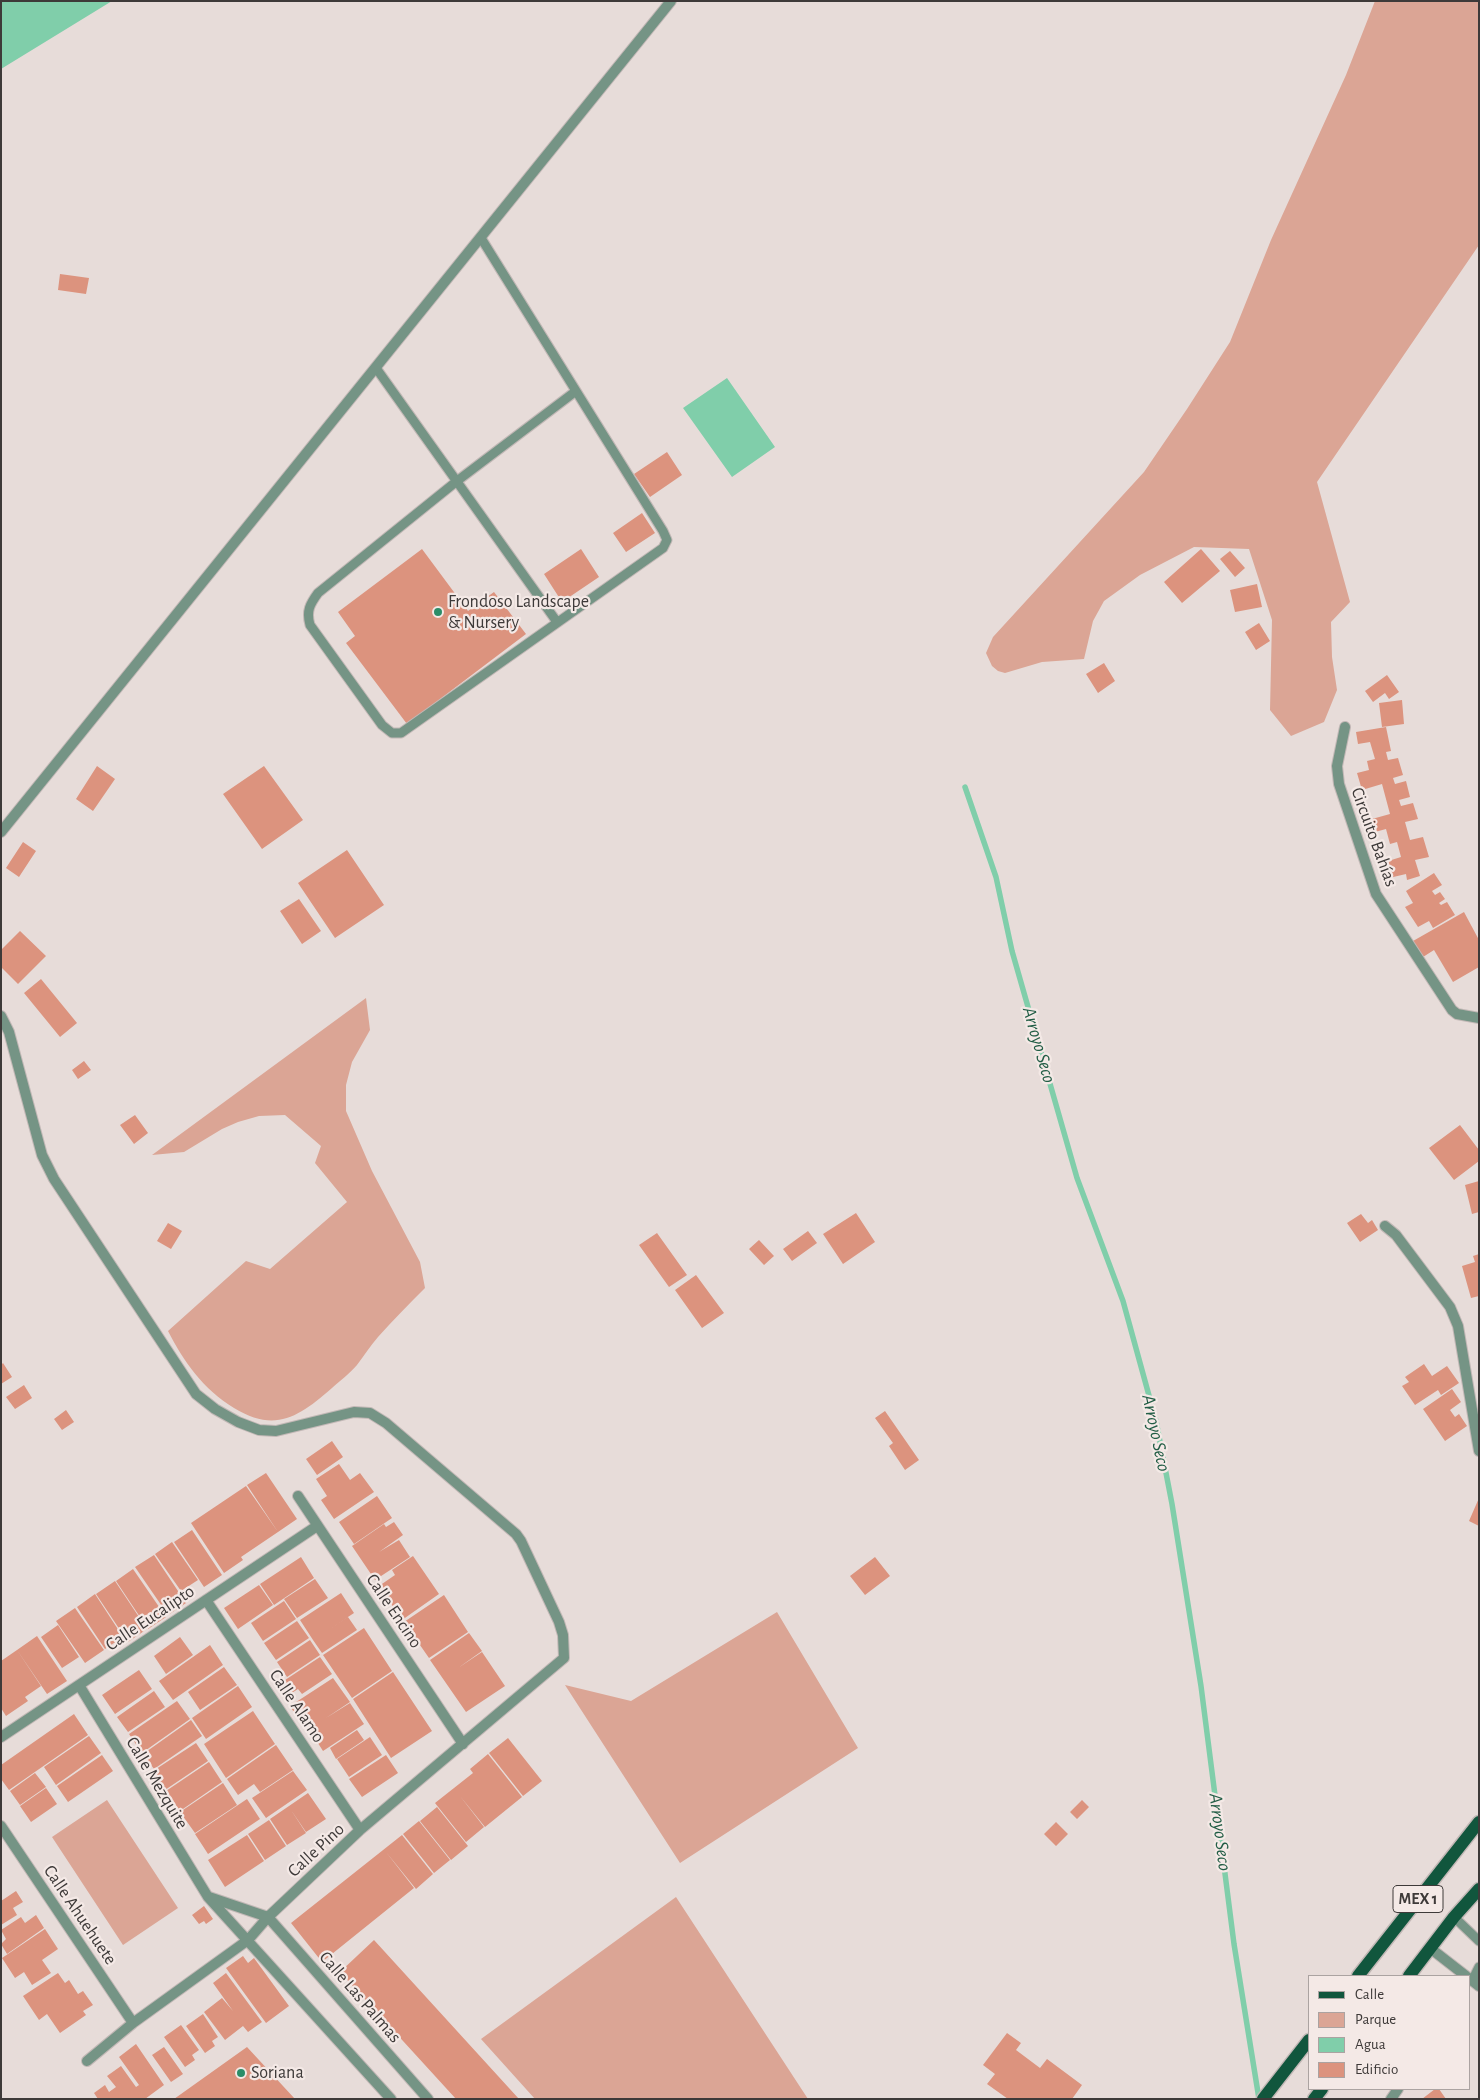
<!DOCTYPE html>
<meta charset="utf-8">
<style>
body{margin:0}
#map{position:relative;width:1480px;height:2100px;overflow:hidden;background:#e7dcd9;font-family:"Alegreya Sans",sans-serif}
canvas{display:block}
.frame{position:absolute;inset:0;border:2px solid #3e3a39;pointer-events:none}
.legend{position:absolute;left:1308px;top:1975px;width:162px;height:115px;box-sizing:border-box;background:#f4e9e6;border:1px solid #aba3a1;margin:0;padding:6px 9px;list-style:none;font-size:15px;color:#3e3a39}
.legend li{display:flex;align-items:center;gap:10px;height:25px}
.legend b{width:25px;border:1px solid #aba3a1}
</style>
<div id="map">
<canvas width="1480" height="2100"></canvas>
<div class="frame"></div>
<ul class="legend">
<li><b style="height:6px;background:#11563d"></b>Calle</li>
<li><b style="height:14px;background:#dba595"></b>Parque</li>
<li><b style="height:14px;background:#80ceaa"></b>Agua</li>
<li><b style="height:14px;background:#dc937e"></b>Edificio</li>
</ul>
</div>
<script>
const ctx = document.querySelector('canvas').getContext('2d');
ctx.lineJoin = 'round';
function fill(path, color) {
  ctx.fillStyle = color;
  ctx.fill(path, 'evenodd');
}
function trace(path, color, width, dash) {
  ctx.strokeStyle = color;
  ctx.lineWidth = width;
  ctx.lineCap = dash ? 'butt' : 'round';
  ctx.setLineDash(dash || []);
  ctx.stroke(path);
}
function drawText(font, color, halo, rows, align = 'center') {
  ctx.font = font + ' "Alegreya Sans",sans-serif';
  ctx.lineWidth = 4.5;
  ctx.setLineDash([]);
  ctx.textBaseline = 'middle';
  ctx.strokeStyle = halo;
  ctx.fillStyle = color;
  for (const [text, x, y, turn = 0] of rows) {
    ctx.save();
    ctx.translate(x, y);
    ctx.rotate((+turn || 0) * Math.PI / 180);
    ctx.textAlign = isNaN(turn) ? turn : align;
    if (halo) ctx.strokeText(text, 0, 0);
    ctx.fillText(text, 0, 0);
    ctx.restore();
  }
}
fill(new Path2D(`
 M 1375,1 L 1479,1 L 1479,245 L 1317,482 L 1350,602 L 1331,622 L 1332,657 L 1337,690 L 1324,722 L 1291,736 L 1270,710 L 1272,620 L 1249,549 L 1194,547 L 1140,575 L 1104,601 L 1093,621 L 1084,659 L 1042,662 L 1005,673 L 998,671 L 992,666 L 986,653 L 993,637 L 1144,472 L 1187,409 L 1230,342 L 1271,240 L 1346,75 Z
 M 366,998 L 370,1030 L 352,1062 L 346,1085 L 346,1111 L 372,1171 L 420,1262 L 425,1288 C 409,1304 393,1320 378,1337 C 370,1346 364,1356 357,1365 C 350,1373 340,1381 332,1388 C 299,1417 275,1433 234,1408 C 203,1389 184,1362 168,1331 L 246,1261 L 270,1269 L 347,1202 L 315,1163 L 321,1146 L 285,1115 L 259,1116 L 238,1122 L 222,1129 L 184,1152 L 152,1155 Z
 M 777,1612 L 858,1748 L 680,1863 L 565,1685 L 631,1701 Z
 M 107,1800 L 178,1908 L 123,1945 L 52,1837 Z
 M 676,1897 L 808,2099 L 535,2099 L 481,2039 Z`), '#dba595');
fill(new Path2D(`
 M 1,1 L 112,1 L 1,69 Z
 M 727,378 L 775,447 L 732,477 L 683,408 Z`), '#80ceaa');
trace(new Path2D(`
 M 965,787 L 996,877 L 1012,951 L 1077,1178 L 1123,1301 L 1156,1421 L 1172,1504 L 1201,1686 L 1234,1944 L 1259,2099`), '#80ceaa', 5.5);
fill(new Path2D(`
 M 60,274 L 89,278 L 86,294 L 58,290 Z
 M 667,452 L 682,475 L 650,497 L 634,474 Z
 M 642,513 L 655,533 L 626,552 L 613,533 Z
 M 422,549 L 468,611 L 494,592 L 526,634 L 407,724 L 346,643 L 355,636 L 338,612 Z
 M 581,549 L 599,577 L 562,602 L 544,574 Z
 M 1201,549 L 1220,571 L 1182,603 L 1164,582 Z
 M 1230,551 L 1245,568 L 1235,577 L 1220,559 Z
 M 1257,584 L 1262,607 L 1235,612 L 1230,590 Z
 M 1259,623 L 1270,641 L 1256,650 L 1245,632 Z
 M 1104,663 L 1115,681 L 1098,693 L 1086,674 Z
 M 1387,675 L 1399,692 L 1389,699 L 1385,693 L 1373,702 L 1365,691 Z
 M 1402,700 L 1404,724 L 1382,727 L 1379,703 Z
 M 1386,727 L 1391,751 L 1386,752 L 1388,760 L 1398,758 L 1403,775 L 1393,778 L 1395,784 L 1406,781 L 1410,797 L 1399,800 L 1401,806 L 1413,803 L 1418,819 L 1405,822 L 1410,840 L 1423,837 L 1429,857 L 1415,860 L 1420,876 L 1407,880 L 1406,874 L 1389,878 L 1385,862 L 1401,857 L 1397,842 L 1390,844 L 1386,829 L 1375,832 L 1372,819 L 1390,814 L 1382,784 L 1362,790 L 1357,773 L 1369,770 L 1367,761 L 1375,759 L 1370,742 L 1358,744 L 1356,732 Z
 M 97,766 L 115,779 L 93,811 L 76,799 Z
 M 264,766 L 303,820 L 262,849 L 223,794 Z
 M 23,842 L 36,851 L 19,877 L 6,868 Z
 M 347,850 L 384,905 L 335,938 L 298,883 Z
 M 1434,873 L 1442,885 L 1432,891 L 1435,895 L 1440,892 L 1445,899 L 1439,903 L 1441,905 L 1447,902 L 1455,915 L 1433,928 L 1429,921 L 1418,927 L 1405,907 L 1413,903 L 1406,891 Z
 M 299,899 L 321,931 L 302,944 L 280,911 Z
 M 1464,912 L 1479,940 L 1479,967 L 1453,982 L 1434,950 L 1423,957 L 1413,941 Z
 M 20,931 L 46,956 L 18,984 L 1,967 L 1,950 Z
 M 41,979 L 77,1023 L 60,1037 L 24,993 Z
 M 84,1061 L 91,1070 L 78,1079 L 72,1070 Z
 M 135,1115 L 148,1133 L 134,1144 L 120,1125 Z
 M 1460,1125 L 1479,1150 L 1479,1161 L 1454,1180 L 1429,1148 Z
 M 1479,1181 L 1479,1212 L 1472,1214 L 1465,1185 Z
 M 856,1213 L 875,1242 L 843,1264 L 823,1234 Z
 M 1361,1214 L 1368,1223 L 1372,1220 L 1378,1230 L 1360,1242 L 1347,1223 Z
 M 168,1223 L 182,1231 L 171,1249 L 157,1241 Z
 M 808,1231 L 817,1243 L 792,1261 L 783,1249 Z
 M 657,1233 L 687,1275 L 669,1287 L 639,1245 Z
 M 759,1240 L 774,1256 L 764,1265 L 749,1249 Z
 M 1479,1254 L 1479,1296 L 1471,1298 L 1462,1266 L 1475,1262 L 1473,1256 Z
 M 696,1275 L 724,1313 L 702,1328 L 675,1290 Z
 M 3,1363 L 12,1377 L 1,1384 L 1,1365 Z
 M 1424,1364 L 1432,1376 L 1447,1366 L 1459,1383 L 1441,1395 L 1438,1390 L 1415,1405 L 1402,1386 L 1409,1382 L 1405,1377 Z
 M 24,1385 L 32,1398 L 15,1409 L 6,1397 Z
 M 1452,1389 L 1461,1402 L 1450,1410 L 1455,1417 L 1459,1414 L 1467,1426 L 1445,1441 L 1423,1409 Z
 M 66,1410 L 74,1422 L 62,1430 L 54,1419 Z
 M 885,1411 L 919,1460 L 905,1470 L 889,1446 L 893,1443 L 875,1418 Z
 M 332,1441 L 343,1457 L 317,1475 L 306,1459 Z
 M 339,1464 L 350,1480 L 360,1473 L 374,1492 L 334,1519 L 321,1500 L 327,1496 L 316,1479 Z
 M 266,1473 L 297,1519 L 278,1532 L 247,1485 Z
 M 246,1486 L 278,1532 L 241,1557 L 243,1560 L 224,1573 L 191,1523 Z
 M 377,1496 L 392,1518 L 354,1544 L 339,1522 Z
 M 1479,1498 L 1479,1526 L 1469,1521 Z
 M 394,1522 L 403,1535 L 379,1552 L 399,1540 L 410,1557 L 375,1580 L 352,1546 L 384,1524 L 386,1527 Z
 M 192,1530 L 222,1575 L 204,1587 L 174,1542 Z
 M 172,1542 L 198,1580 L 181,1591 L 155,1554 Z
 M 154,1555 L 186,1603 L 168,1615 L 135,1567 Z
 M 413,1556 L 439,1594 L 402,1620 L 379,1586 L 395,1575 L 392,1570 Z
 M 301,1557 L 314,1578 L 274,1605 L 260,1584 Z
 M 875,1557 L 890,1576 L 865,1595 L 850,1576 Z
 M 133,1569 L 166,1617 L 148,1629 L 116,1581 Z
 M 315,1579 L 328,1598 L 297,1618 L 284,1599 Z
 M 115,1581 L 147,1629 L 128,1642 L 96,1594 Z
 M 259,1585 L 273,1605 L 238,1629 L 224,1608 Z
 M 341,1593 L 354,1613 L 313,1640 L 300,1620 Z
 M 95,1594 L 123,1637 L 105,1649 L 77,1607 Z
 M 444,1595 L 468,1632 L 429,1658 L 404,1622 Z
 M 284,1601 L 296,1619 L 263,1641 L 251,1623 Z
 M 75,1608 L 104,1650 L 85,1663 L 56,1621 Z
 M 348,1617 L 357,1630 L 322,1653 L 313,1640 Z
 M 297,1621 L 309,1638 L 276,1660 L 264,1643 Z
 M 58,1625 L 79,1657 L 62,1668 L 41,1637 Z
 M 364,1628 L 392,1671 L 352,1698 L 323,1655 Z
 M 469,1633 L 482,1651 L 458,1668 L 482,1652 L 505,1686 L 466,1712 L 430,1660 Z
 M 37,1636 L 67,1681 L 47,1694 L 17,1650 Z
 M 180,1637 L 193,1655 L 166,1674 L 154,1656 Z
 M 310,1640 L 320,1655 L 287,1677 L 277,1662 Z
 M 210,1645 L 223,1665 L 173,1700 L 159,1681 Z
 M 17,1650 L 41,1686 L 25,1697 L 28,1701 L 6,1716 L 1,1708 L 1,1661 Z
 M 320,1657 L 332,1674 L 302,1694 L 298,1689 L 284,1698 L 276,1686 Z
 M 224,1667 L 237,1685 L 200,1710 L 188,1692 Z
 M 139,1670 L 152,1689 L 115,1714 L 102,1695 Z
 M 393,1672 L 432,1731 L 391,1758 L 353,1699 Z
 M 333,1678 L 350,1702 L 326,1718 L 350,1703 L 364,1724 L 323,1751 L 309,1729 L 306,1731 L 290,1706 Z
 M 238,1686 L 252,1707 L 206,1739 L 192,1718 Z
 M 154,1691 L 165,1707 L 128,1732 L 117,1717 Z
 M 177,1701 L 190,1719 L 142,1753 L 129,1734 Z
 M 253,1711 L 275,1744 L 226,1778 L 204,1744 Z
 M 74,1714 L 88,1735 L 9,1790 L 1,1779 L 1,1765 Z
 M 191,1720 L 202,1736 L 154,1769 L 143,1754 Z
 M 357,1730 L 364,1740 L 336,1759 L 330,1748 Z
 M 89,1736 L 101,1753 L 56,1785 L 44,1767 Z
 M 370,1737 L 382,1755 L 349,1777 L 337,1759 Z
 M 508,1738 L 542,1781 L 523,1796 L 489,1753 Z
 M 196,1743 L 208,1761 L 165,1790 L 153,1771 Z
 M 276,1745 L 293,1770 L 260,1792 L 254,1784 L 238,1795 L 227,1779 Z
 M 488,1754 L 522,1797 L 485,1827 L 460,1796 L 484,1827 L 466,1842 L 435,1803 L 473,1773 L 470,1769 Z
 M 102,1755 L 113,1771 L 68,1802 L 57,1786 Z
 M 386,1755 L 398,1773 L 362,1797 L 349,1779 Z
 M 209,1762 L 222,1782 L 180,1811 L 166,1791 Z
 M 293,1771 L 307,1790 L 266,1818 L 252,1798 Z
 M 35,1773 L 46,1787 L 20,1805 L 10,1791 Z
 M 223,1783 L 237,1805 L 195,1833 L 180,1812 Z
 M 46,1788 L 57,1804 L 31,1822 L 20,1806 Z
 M 308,1793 L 326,1819 L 306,1832 L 291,1810 L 306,1833 L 287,1845 L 270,1819 Z
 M 247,1799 L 260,1819 L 208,1854 L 195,1834 Z
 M 1082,1800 L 1089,1807 L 1077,1819 L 1070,1812 Z
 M 437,1807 L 468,1846 L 451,1860 L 420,1821 Z
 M 269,1820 L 286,1846 L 265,1860 L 248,1834 Z
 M 419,1821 L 450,1860 L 434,1873 L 403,1834 Z
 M 1056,1822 L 1068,1834 L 1056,1846 L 1044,1834 Z
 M 247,1835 L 264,1861 L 225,1887 L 208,1860 Z
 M 402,1835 L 433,1874 L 416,1889 L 386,1852 L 414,1888 L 322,1962 L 291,1923 Z
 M 16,1891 L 23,1902 L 13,1908 L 17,1915 L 1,1925 L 1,1901 Z
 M 204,1906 L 213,1919 L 206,1924 L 204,1921 L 199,1924 L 192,1915 Z
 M 36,1915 L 44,1928 L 7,1954 L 1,1944 L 6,1939 L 1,1930 L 21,1917 L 25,1923 Z
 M 45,1929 L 58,1949 L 42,1960 L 51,1973 L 32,1985 L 24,1972 L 15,1978 L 2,1958 Z
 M 374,1940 L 519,2099 L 456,2099 L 340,1972 Z
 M 243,1956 L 248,1963 L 254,1958 L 289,2006 L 266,2023 L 226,1968 Z
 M 58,1973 L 65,1983 L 69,1980 L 78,1994 L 83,1991 L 93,2005 L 83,2011 L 86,2015 L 60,2033 L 47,2014 L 39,2020 L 23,1996 Z
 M 226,1973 L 262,2022 L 248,2032 L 243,2026 L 225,2040 L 204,2012 L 222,1998 L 233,2011 L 213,1983 Z
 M 203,2014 L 218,2037 L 212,2041 L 215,2046 L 205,2053 L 186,2026 Z
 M 181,2025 L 199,2050 L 192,2055 L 195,2060 L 185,2067 L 164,2037 Z
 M 1007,2033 L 1021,2043 L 1016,2050 L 1040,2068 L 1047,2059 L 1082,2085 L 1072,2099 L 1008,2099 L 987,2084 L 995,2074 L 983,2065 Z
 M 136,2044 L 164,2085 L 145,2099 L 98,2099 L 94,2093 L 105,2085 L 109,2092 L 116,2087 L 107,2076 L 121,2066 L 136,2087 L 139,2085 L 119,2057 Z
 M 164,2047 L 183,2074 L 171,2082 L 152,2055 Z
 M 247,2047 L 295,2099 L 174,2099 Z
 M 1435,2089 L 1439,2089 L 1446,2099 L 1422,2099 Z`), '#dc937e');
const service = new Path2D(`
 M 481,238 L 663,531 L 667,540 L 663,548 L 401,733 L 392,733 L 382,725 L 310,625 C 306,611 310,604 318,593 L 457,481 L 576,391
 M 376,368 L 557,622
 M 1454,1917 L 1479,1941
 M 1472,1981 L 1479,1967`);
const minor = new Path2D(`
 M 1345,727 L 1337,766 L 1339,784 L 1376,894 L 1452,1010 L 1457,1014 L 1479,1018
 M 1,832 L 671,1
 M 1,1016 L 9,1032 L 42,1155 L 54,1179 L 196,1394 L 215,1409 L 238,1422 L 259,1430 L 276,1431 L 354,1412 L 370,1413 L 386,1423 L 516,1534 L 521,1541 L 559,1622 L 563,1635 L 564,1658 L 360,1830 L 268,1917 L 248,1940 L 133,2023 L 87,2061
 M 1385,1226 L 1396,1235 L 1450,1307 L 1458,1326 L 1479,1451
 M 298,1496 L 463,1744
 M 206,1600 L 360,1830
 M 79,1685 L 208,1897 L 391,2099
 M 1,1737 L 317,1526
 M 1,1826 L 133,2023
 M 209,1897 L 268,1917 L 428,2099
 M 1430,1948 L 1466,1976
 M 1469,1978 L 1479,1986
 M 1391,2099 L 1398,2089`);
const primary = new Path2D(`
 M 1358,1976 L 1479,1822
 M 1409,1976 L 1454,1917 L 1479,1889
 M 1263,2099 L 1309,2040
 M 1314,2099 L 1322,2089`);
trace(service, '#c2b8b6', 11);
trace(minor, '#c2b8b6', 12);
trace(primary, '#c2b8b6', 15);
trace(service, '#759485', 9);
trace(minor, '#759485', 10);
trace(primary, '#11563d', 12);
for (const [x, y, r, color] of [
 [438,612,5,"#2b8d68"],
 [241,2073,5,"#2b8d68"]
]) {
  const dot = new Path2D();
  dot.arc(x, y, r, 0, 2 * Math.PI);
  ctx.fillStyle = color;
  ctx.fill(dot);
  trace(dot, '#f4e9e6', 2);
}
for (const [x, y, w] of [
 [1418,1899,50]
]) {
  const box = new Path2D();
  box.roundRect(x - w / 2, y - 13.5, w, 27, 4);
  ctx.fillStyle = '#f4e9e6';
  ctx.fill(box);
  trace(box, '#3e3a39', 1);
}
drawText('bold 16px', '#3e3a39', null, [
 ["MEX 1",1418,1899]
]);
drawText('18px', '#3e3a39', '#f4e9e6', [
 ["Frondoso Landscape",448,602],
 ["& Nursery",448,623],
 ["Soriana",251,2073]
], 'left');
drawText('18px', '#3e3a39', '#f4e9e6', [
 ["Circuito Bahías",1374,837,70],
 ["Calle Encino",394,1611,56],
 ["Calle Eucalipto",150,1618,-34],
 ["Calle Alamo",297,1706,56],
 ["Calle Mezquite",157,1783,59],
 ["Calle Pino",316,1850,-43],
 ["Calle Ahuehuete",80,1915,56],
 ["Calle Las Palmas",360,1997,49]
]);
drawText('italic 19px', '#225d45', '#f4e9e6', [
 ["Arroyo Seco",1039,1045,74],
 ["Arroyo Seco",1156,1433,78],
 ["Arroyo Seco",1220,1832,83]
]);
</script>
